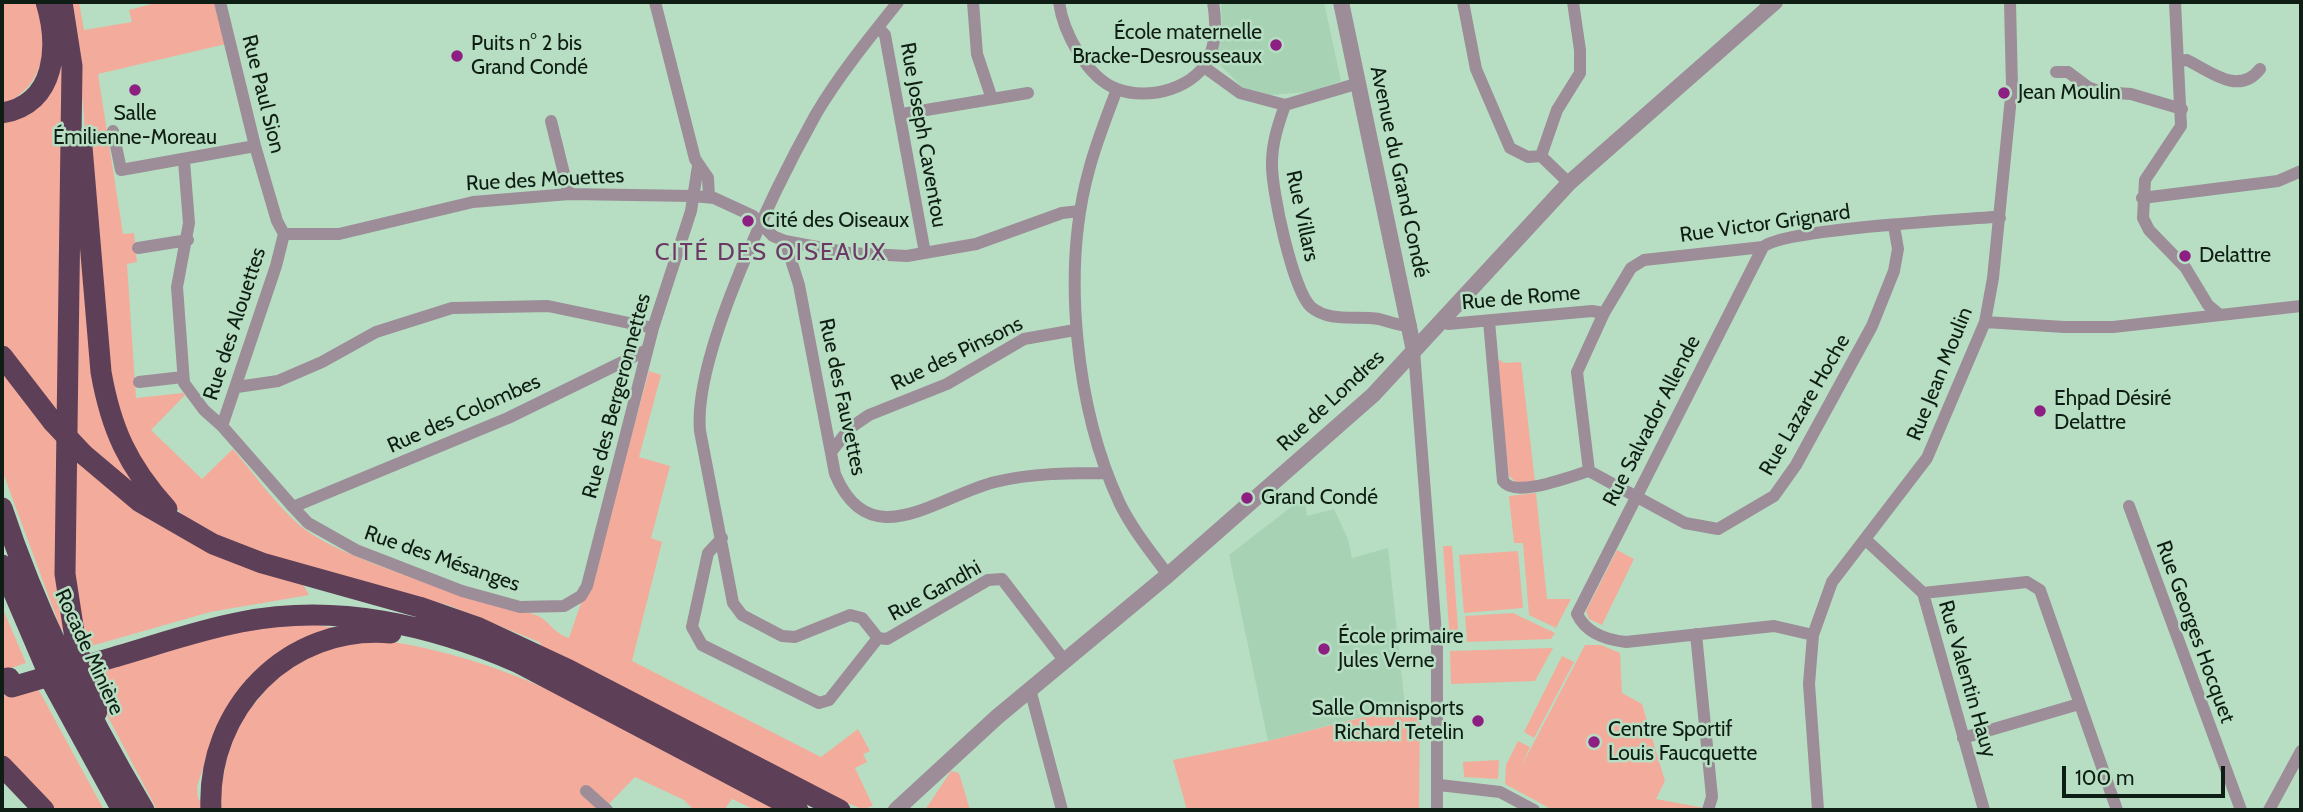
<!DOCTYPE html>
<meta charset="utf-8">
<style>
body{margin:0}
#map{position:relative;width:2303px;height:812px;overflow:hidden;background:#b7dec2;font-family:Cabin,sans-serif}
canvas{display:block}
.frame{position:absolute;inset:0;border:4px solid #0f1e14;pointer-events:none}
.scale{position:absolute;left:2062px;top:766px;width:163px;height:32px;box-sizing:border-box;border:4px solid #0f1e14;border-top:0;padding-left:9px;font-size:21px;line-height:24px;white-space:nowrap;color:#0f1e14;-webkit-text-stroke:5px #b7dec2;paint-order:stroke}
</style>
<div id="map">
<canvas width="2303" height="812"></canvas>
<div class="frame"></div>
<div class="scale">100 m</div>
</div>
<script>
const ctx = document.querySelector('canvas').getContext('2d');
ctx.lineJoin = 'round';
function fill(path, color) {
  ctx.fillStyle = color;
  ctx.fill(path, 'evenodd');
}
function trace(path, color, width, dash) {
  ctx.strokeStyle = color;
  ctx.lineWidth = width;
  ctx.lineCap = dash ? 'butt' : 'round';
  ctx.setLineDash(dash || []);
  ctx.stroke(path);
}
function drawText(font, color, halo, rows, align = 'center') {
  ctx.font = font + ' Cabin,sans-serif';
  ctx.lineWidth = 5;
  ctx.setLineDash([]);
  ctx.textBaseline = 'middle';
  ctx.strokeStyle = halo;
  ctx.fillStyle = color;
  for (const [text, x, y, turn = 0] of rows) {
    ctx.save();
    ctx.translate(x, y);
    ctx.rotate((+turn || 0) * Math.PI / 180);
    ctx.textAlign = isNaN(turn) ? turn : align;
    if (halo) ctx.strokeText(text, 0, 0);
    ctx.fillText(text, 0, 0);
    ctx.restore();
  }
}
fill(new Path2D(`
 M 1221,2 L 1324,2 L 1341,81 L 1309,92 L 1269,95 L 1242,87 L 1220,65 L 1217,52 L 1222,24 Z
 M 1304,497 L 1307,516 L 1334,509 L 1348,539 L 1352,558 L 1388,548 L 1405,706 L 1268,741 L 1229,555 Z`), '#a7d3b4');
fill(new Path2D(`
 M 2,2 L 40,2 C 51,41 44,90 2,104 Z
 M 68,2 L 79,2 L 84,30 L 132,22 L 129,10 L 159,2 L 215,2 L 226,44 L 98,74 L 123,234 L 134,233 L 137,262 L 127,264 L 136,398 L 183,393 L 185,395 L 151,430 L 202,479 L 233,449 C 253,473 273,501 296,522 C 334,559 465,593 520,611 C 553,616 545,629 569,638 L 581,603 L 589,592 L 649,371 L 661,375 L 639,457 L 670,466 L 651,538 L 662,542 L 632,661 L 821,757 L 858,729 L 870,751 L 863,754 L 867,762 L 855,768 L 873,806 L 862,809 L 845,802 L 544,648 L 539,642 L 448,605 L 306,571 L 212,536 L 183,515 L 151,482 L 116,410 L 101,315 L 78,48 Z
 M 62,32 L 61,418 L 25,379 L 2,341 L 2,117 L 25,110 Z
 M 75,179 L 93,321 L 138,491 L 72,431 Z
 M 1500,360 L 1504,363 L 1521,362 L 1535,482 L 1518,484 L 1509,476 L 1496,363 Z
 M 2,362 L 60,436 L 68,628 L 61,630 L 2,470 Z
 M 72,448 L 94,471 L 304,586 L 309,595 L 210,612 L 84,648 L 74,596 Z
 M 1536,493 L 1547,599 L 1571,599 L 1556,628 L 1529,615 L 1523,543 L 1514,543 L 1509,496 Z
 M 1443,546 L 1452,546 L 1459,642 L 1450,642 Z
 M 1617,550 L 1634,559 L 1602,625 L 1589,619 L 1586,611 Z
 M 1518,551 L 1523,608 L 1464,613 L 1459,555 Z
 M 2,607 L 26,663 L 2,671 Z
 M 1513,613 L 1555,633 L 1551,639 L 1467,642 L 1465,616 Z
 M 318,625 L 339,629 L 319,637 L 211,743 L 197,787 L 198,798 L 206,810 L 157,810 L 107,715 L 89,669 L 241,626 Z
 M 386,641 C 528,661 660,746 787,810 L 755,810 L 732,799 L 724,810 L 694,810 L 684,800 L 635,777 L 603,810 L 217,810 L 232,730 L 287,665 L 339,643 Z
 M 1585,645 L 1601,645 L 1620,653 L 1622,693 L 1642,704 L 1665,781 L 1656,799 L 1704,808 L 1702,810 L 1553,810 L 1505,784 L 1506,765 L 1518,741 L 1530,747 L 1521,767 Z
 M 1553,648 L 1535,681 L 1451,684 L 1450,651 Z
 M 1562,656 L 1574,662 L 1534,738 L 1524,732 Z
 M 36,685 L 104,810 L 49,810 L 2,760 L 2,695 Z
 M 1420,703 L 1419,810 L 1187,810 L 1173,760 L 1268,741 Z
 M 1499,760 L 1498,779 L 1464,777 L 1463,762 Z
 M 951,771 L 959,773 L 970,810 L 925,810 Z`), '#f3ac9b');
trace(new Path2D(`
 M 220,2 L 255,146 L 277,221 L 284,234 L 276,266 L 222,426
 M 655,2 L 695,159 L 708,178 L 709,197
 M 898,2 C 870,37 839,75 816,114 C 777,184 693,353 700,431 L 733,603 L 742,615 L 782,636 L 795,637 L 850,615 L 862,618 L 878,638 L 887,639 L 988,580 L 1002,579 L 1064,660
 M 973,2 L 977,54 L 992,99
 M 1059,2 C 1063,32 1087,78 1117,89 C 1148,101 1197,89 1210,55 C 1216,39 1216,19 1213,2
 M 1463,2 L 1476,69 L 1510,148 L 1528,157 L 1541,156
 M 2175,2 L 2181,126 L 2145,180 L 2143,218 L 2149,230 L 2185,267 L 2208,305 L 2220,315
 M 878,27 L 885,35 L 925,253
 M 2178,61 L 2187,60 C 2211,72 2239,96 2260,69
 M 1204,67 L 1240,93 L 1285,105
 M 2056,72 L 2068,72 L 2088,87 L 2101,92 L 2131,94 L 2182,109
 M 1359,83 L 1285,105 C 1278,125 1272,143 1272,163 C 1271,189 1293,291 1311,307 C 1330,323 1357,315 1379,319 C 1390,322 1399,326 1411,326
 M 1117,89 C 1107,116 1096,143 1089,170 C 1061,271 1076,410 1120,504 C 1133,530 1151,552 1168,575
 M 902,114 L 1028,93
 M 551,121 L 569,194
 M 113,131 L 121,170 L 255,146
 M 1541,156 L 1557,110 L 1580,73 L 1580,50 L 1573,2
 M 1541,156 L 1569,183
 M 184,161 L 189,223 L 177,287 L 184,383 L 204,410 L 222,426 L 293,507 L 308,523 L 356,550 L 462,591 L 520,607 L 564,606 L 581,596 L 587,586 L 653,328 L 691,211 L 698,166
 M 2142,198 L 2278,181 L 2301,171
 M 1894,226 L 1898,249 L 1894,271 L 1872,326 L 1796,465 L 1774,496 L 1718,529 L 1685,523 L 1589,471 L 1577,372 L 1604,313 L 1631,268 L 1644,260 L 1763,247 C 1782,229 1956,220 1993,217 L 2000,218
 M 284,234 L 339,234 L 473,202 L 569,194 L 693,196 L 714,198 L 753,216 L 773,236 L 785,241 L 849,253 L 907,256 L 976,244 L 1062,213 L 1080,211
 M 785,241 L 799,285 L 835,474 C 870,557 936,497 995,482 C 1032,473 1069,473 1107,473
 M 1763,247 L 1577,614 C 1586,633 1607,640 1626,642 L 1774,626 L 1813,635
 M 138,248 L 188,240
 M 1442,320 L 1448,324 L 1592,311 L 1604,313
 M 1489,321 L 1503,481 C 1515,499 1571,476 1589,471
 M 1985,322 L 2064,327 L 2113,327 L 2301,306
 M 1414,351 L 1437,647 L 1437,810
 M 139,382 L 183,377
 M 237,387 L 278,381 L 322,362 L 376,332 L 452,308 L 548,306 L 653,328
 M 831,452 L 850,428 L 869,415 L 947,384 L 1024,339 L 1075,330
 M 2129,506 L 2241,810
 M 293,507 L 508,418 L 647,350
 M 722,538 L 708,553 L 692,627 L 702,645 L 819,703 L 829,700 L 878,638
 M 1865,539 L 1923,593 L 1984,810
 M 1923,593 L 2027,582 L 2040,590 L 2117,810
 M 1696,634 L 1712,797 L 1708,810
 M 1030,689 L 1062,810
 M 1963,738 L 2079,704
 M 1439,785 L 1500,792 L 1534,810
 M 586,791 L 607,810
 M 1818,810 L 1809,684 L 1813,635 L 1832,582 L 1927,458 L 1985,322 L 1993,278 L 2012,87 L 2010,2
 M 2269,810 L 2301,751`), '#9c8d99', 12);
trace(new Path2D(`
 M 1341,2 L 1414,351
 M 896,810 L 997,717 L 1168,575 L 1373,395 L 1569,183 L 1775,2`), '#9c8d99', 16);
trace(new Path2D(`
 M 62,2 L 72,66 L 65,574 L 76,645 L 97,711 L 93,719
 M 2,113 C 57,104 59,45 46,2
 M 82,147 L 101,372 C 111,429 128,466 167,509
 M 2,356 L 53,422
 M 83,454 L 140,502 L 213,544 L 262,563 L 419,607 L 479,628 L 569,670 L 840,810
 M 2,508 C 37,614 87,714 144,810
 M 2,565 L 53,684 L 122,810
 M 118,656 C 159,644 199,630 241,622 C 337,603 430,625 517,662 L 798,810
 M 2,679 L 9,678
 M 2,766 L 44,810
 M 211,810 C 206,709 288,624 391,633`), '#5d3f58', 21);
trace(new Path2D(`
 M 53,422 L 83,454
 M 12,687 L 118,656`), '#5d3f58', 21);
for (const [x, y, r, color] of [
 [1276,45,7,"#8e1f82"],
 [457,56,7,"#8e1f82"],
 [135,90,7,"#8e1f82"],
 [2004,93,7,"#8e1f82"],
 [748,221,7,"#8e1f82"],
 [2185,256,7,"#8e1f82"],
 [2040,411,7,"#8e1f82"],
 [1247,498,7,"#8e1f82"],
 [1324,649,7,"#8e1f82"],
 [1478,721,7,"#8e1f82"],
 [1594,742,7,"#8e1f82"]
]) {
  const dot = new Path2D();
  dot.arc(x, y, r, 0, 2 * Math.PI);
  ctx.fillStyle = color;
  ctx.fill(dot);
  trace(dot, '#b7dec2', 2.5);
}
drawText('21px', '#0f1e14', '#b7dec2', [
 ["École maternelle",1262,33,"right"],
 ["Bracke-Desrousseaux",1262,57,"right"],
 ["Puits n° 2 bis",471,44],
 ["Grand Condé",471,68],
 ["Jean Moulin",2018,93],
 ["Salle",135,114,"center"],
 ["Émilienne-Moreau",135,138,"center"],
 ["Cité des Oiseaux",762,221],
 ["Delattre",2199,256],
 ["Ehpad Désiré",2054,399],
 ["Delattre",2054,423],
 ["Grand Condé",1261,498],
 ["École primaire",1338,637],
 ["Jules Verne",1338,661],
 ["Salle Omnisports",1464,709,"right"],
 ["Richard Tetelin",1464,733,"right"],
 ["Centre Sportif",1608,730],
 ["Louis Faucquette",1608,754]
], 'left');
drawText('21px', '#0f1e14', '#b7dec2', [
 ["Rue Paul Sion",263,94,76],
 ["Rue Joseph Caventou",923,135,80],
 ["Avenue du Grand Condé",1399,172,78],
 ["Rue des Mouettes",545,180,-3],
 ["Rue Villars",1302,216,78],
 ["Rue Victor Grignard",1765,224,-8],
 ["Rue de Rome",1521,298,-5],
 ["Rue des Alouettes",235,324,-72],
 ["Rue des Pinsons",957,354,-26],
 ["Rue Jean Moulin",1940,374,-68],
 ["Rue des Bergeronnettes",617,396,-75],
 ["Rue des Fauvettes",842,397,78],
 ["Rue de Londres",1331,401,-43],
 ["Rue Lazare Hoche",1805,405,-60],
 ["Rue des Colombes",464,414,-24],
 ["Rue Salvador Allende",1652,421,-63],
 ["Rue des Mésanges",442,559,19],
 ["Rue Gandhi",935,591,-29],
 ["Rue Georges Hocquet",2195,632,70],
 ["Rocade Minière",89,652,65],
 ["Rue Valentin Hauy",1967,679,74]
]);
ctx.letterSpacing = '2px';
drawText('24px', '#6e3866', '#b7dec2', [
 ["CITÉ DES OISEAUX",771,253]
]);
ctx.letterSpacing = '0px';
</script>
